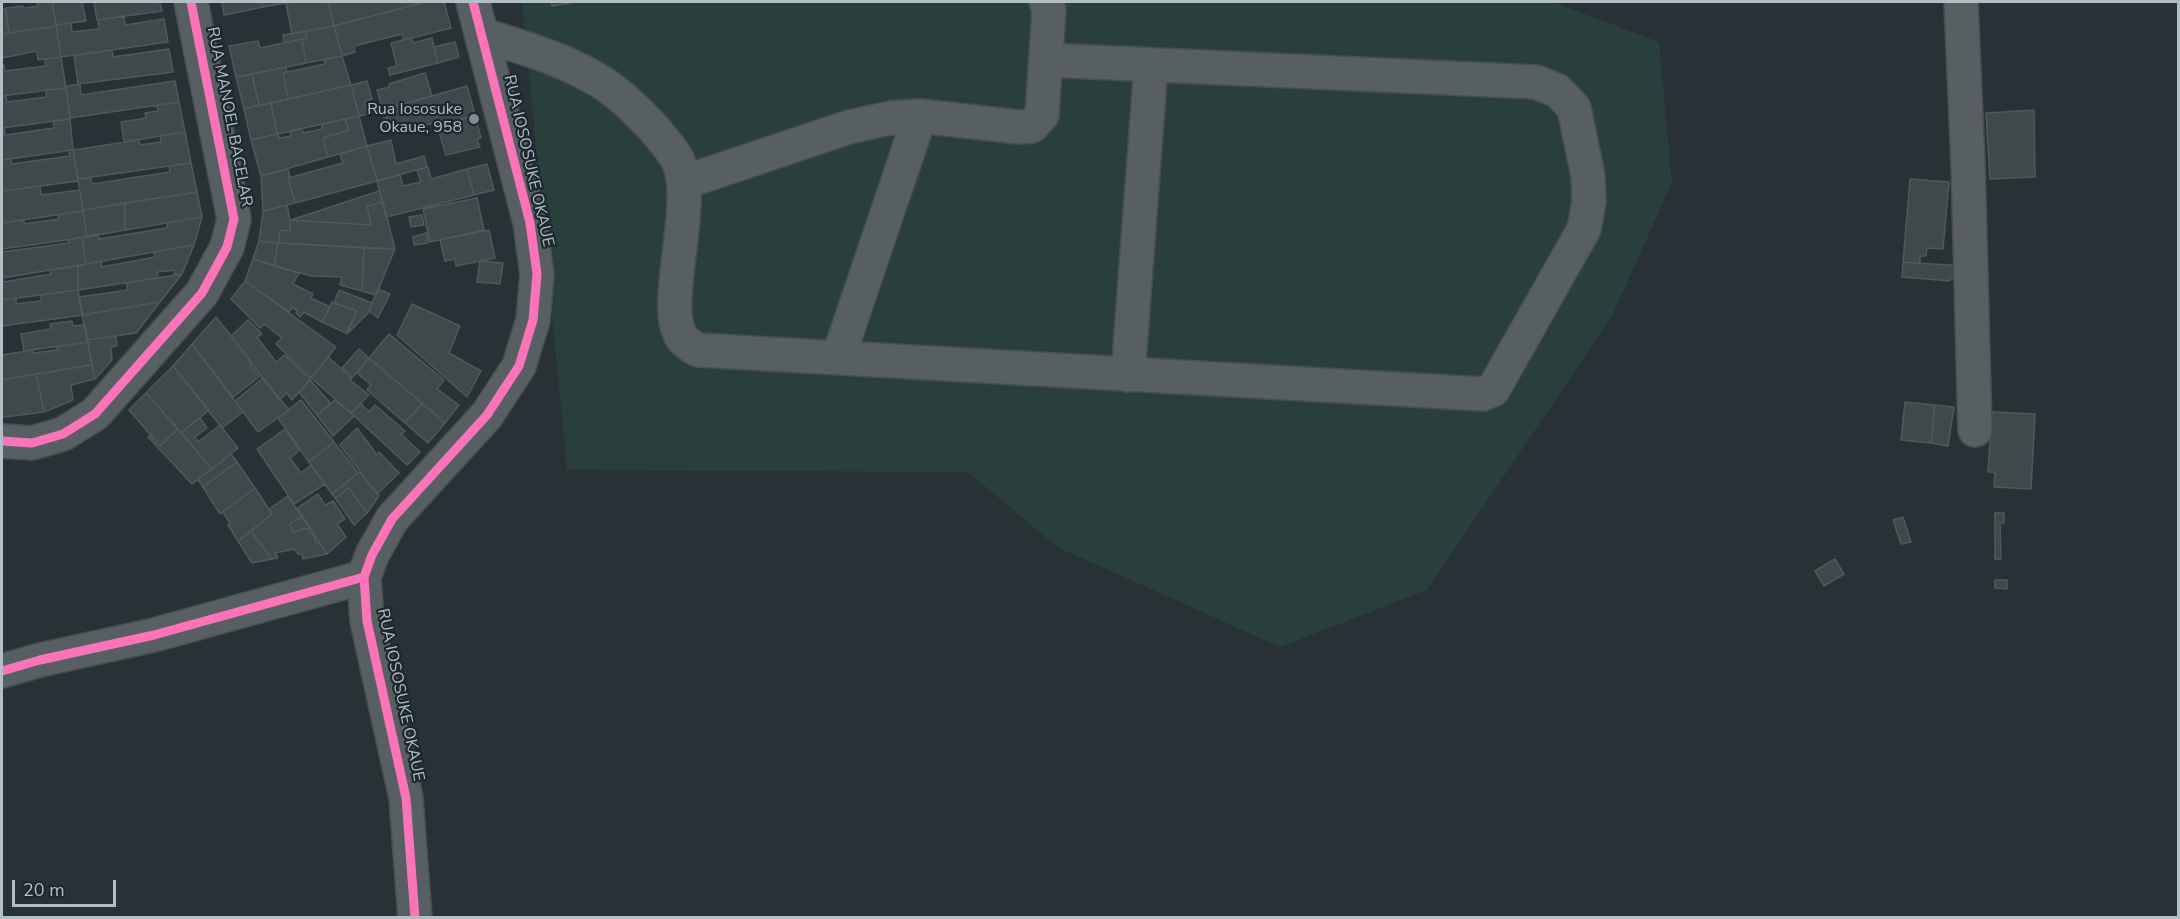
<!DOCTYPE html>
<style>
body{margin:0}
#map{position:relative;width:2180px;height:919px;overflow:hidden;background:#283135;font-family:"Nunito Sans",sans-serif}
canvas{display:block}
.frame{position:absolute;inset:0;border:3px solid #b2bec6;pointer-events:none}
.scale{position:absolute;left:12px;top:880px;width:104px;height:27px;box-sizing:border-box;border:3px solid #b2bec6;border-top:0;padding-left:8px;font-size:18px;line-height:21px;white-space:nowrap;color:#b2bec6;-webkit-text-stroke:4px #1c282f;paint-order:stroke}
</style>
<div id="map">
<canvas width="2180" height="919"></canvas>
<div class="frame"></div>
<div class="scale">20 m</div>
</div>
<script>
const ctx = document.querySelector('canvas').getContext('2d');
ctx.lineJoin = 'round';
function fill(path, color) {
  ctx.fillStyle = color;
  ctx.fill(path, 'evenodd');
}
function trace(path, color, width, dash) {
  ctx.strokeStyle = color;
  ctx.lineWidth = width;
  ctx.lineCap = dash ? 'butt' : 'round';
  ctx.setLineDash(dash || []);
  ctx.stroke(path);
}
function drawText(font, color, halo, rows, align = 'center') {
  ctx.font = font + ' "Nunito Sans",sans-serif';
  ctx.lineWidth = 4.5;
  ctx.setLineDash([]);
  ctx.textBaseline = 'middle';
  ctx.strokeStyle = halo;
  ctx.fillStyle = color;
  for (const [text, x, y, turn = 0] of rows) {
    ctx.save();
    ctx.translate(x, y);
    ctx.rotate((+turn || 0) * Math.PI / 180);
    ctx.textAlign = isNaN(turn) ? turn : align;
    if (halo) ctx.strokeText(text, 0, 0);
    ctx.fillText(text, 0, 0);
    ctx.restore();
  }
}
fill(new Path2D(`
 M 522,2 L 1553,2 L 1659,42 L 1672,183 L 1612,316 L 1427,590 L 1280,647 L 1057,547 L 968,472 L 567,470 Z`), '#293f3c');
const building = new Path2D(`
 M 37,2 L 52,2 L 56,26 L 9,33 L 5,8 L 23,6 L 24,8 L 38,6 Z
 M 52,2 L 82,2 L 86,21 L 56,25 Z
 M 94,2 L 160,2 L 162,11 L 97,20 Z
 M 222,2 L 262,2 L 263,7 L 224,15 Z
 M 262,2 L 291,2 L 263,7 Z
 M 291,2 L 328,2 L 334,26 L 292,34 L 286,3 Z
 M 328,2 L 425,2 L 334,26 Z
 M 425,2 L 444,2 L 451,28 L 404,40 L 402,34 L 354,46 L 355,52 L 342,56 L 334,26 Z
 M 551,2 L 570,2 L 570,3 L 552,6 Z
 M 6,9 L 9,33 L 2,34 L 2,10 Z
 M 124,16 L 125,25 L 164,19 L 168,42 L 61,57 L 56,25 L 71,23 L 72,32 L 99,29 L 98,20 Z
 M 56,26 L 61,57 L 38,60 L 37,51 L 2,58 L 2,34 Z
 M 334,26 L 342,56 L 306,63 L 302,39 L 307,38 L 306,31 Z
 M 306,31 L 307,38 L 284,43 L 283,35 Z
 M 411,38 L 413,43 L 432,38 L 438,63 L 390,75 L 388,68 L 397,66 L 391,43 Z
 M 302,39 L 306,63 L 236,77 L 229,46 L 258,41 L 260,48 Z
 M 455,42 L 459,57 L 438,63 L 434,47 Z
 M 169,49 L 173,72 L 78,84 L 74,56 L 112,50 L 113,57 Z
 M 342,56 L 351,85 L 288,99 L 283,73 L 325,64 L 324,59 Z
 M 61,57 L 66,88 L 2,96 L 2,65 L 4,65 L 5,71 L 46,66 L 45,59 Z
 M 286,67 L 287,72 L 283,73 L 288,99 L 259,105 L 252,74 Z
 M 425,73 L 432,96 L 383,110 L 377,90 L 390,87 L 389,84 Z
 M 252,74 L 259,105 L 244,109 L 236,77 Z
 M 175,81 L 179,102 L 70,118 L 66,86 L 80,84 L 81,95 Z
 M 367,81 L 372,99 L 364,102 L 368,114 L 359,116 L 351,85 Z
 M 351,85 L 359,116 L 277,134 L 271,103 Z
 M 467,86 L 475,115 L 448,123 L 447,119 L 418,127 L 416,122 L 398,127 L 398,124 L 387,127 L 384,118 L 387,118 L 385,109 Z
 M 66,88 L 70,119 L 2,128 L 2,96 L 6,96 L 7,102 L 46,97 L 46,90 Z
 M 179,102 L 185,132 L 124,142 L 121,122 L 146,118 L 145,113 L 158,111 L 157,105 Z
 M 271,103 L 277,134 L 251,140 L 244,109 Z
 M 2034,110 L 2035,177 L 1990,179 L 1986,113 Z
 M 359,116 L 367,146 L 328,157 L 323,138 L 349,130 L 345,119 Z
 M 471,117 L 473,125 L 477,123 L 481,138 L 477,139 L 480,147 L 446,155 L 437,126 Z
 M 70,119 L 73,150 L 2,160 L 2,128 L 4,127 L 5,135 L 54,128 L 53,121 Z
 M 345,119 L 349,130 L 323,138 L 328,157 L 261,176 L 251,140 L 277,134 L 280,138 L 291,136 L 290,131 L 302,128 L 303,133 L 322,129 L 322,124 Z
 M 185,132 L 191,163 L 78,179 L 73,150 L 139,140 L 140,145 L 161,142 L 160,136 Z
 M 391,140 L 396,164 L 424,156 L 427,167 L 377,181 L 367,146 Z
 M 367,146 L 377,181 L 295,203 L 288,178 L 343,163 L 340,154 Z
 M 69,150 L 73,150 L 78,181 L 2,191 L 2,160 L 11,159 L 12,164 L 70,156 Z
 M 191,163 L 197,192 L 83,210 L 78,179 L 91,178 L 92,184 L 170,172 L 169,166 Z
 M 487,164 L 494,190 L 474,195 L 467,169 Z
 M 428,167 L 431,179 L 467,169 L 474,195 L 386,217 L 377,181 L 400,175 L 403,186 L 421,182 L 417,170 Z
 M 288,169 L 290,177 L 288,178 L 295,203 L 263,211 L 261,176 Z
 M 1910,179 L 1949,182 L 1943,249 L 1927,248 L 1926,256 L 1920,256 L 1920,264 L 1903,262 Z
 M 40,186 L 41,195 L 80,190 L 83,211 L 2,223 L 2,191 Z
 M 379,191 L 383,202 L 367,206 L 371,225 L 291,220 Z
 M 197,192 L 202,217 L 125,230 L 125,203 Z
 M 477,198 L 484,230 L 430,242 L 423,209 Z
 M 383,202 L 395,249 L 279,243 L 280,230 L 290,231 L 290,220 L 371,225 L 367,206 Z
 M 125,203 L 125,230 L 87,237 L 83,210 Z
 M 287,205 L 290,220 L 290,231 L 280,230 L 279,243 L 259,241 L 263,211 Z
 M 83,211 L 87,237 L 2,249 L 2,223 L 24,220 L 24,224 L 59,219 L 58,215 Z
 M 422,215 L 424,225 L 411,227 L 409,217 Z
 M 202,217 L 194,245 L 86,264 L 82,237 L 98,234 L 99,239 L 167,228 L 167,223 Z
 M 489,230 L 495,258 L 456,266 L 455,259 L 445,261 L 440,240 Z
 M 427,233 L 428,243 L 414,245 L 413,237 Z
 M 82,237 L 86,264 L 2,278 L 2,252 L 69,243 L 68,240 Z
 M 259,241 L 278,243 L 274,266 L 253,259 Z
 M 278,243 L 364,248 L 362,291 L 340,285 L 342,277 L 311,276 L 274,266 Z
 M 194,245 L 182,274 L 175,275 L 174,270 L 157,272 L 158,278 L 78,290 L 78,266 L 101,261 L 102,267 L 155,257 L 154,252 Z
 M 364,248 L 395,249 L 376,295 L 362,291 Z
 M 253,259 L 299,273 L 293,284 L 313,294 L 311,298 L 330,307 L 322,322 L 304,312 L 300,317 L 296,313 L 297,311 L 292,307 L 289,312 L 245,281 Z
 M 480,261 L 503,263 L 500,284 L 477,282 Z
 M 1903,262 L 1965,266 L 1963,279 L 1950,278 L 1950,281 L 1902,277 Z
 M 78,266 L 78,290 L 2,300 L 2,278 L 4,282 L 51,274 L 50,270 Z
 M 182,274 L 160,302 L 82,315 L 79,297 L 128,290 L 126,283 Z
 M 245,281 L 336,347 L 311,378 L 276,344 L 282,338 L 264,324 L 260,328 L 231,299 Z
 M 378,289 L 390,294 L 378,318 L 369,311 Z
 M 78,290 L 83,315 L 2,326 L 2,300 L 16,298 L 16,304 L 41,301 L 41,295 Z
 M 339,290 L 372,303 L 369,312 L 347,334 L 357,311 L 334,303 Z
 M 160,302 L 136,333 L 87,340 L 82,315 Z
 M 332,302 L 357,311 L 346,333 L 322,322 Z
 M 412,304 L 460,326 L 449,353 L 481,371 L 467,397 L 397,335 Z
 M 216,317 L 252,363 L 250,365 L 259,377 L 233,397 L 192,344 Z
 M 248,320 L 262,334 L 257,337 L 276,362 L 285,355 L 305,375 L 306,373 L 311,378 L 292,400 L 287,393 L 279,400 L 231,336 Z
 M 72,321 L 73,326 L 85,325 L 88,342 L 24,351 L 21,334 L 51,329 L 50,324 Z
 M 389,334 L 444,380 L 437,389 L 459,405 L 445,423 L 369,358 Z
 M 116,336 L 117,346 L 111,347 L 112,360 L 95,379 L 87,340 Z
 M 88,342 L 92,365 L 2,380 L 2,355 L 33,350 L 33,353 L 58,350 L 57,347 Z
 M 192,344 L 243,412 L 222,428 L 173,366 Z
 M 359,349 L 369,358 L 352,378 L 342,368 Z
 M 328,357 L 352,378 L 350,380 L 369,395 L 351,413 L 311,378 Z
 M 369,358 L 422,403 L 405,423 L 367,390 L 371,385 L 357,373 Z
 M 92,365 L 95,379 L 71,385 L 73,400 L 44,412 L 36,374 Z
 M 173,366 L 209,410 L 181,433 L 146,393 Z
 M 36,374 L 44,412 L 5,417 L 2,416 L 2,380 Z
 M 263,378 L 289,410 L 258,432 L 235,401 Z
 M 310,380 L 331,404 L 317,415 L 299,392 Z
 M 146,393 L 178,429 L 160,446 L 129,410 Z
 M 301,400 L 334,442 L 309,462 L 278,418 Z
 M 335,400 L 354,416 L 333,436 L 317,415 Z
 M 1905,402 L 1935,405 L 1931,443 L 1901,440 Z
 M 422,403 L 445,423 L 428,443 L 405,423 Z
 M 361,404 L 369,412 L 375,405 L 405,431 L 401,434 L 420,452 L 407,465 L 351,413 Z
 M 1935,405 L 1954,407 L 1948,446 L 1931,443 Z
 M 1992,412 L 2035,414 L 2031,489 L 1994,487 L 1995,472 L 1988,472 Z
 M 200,418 L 207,428 L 195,437 L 198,442 L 220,425 L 238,448 L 212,469 L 181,433 Z
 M 357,428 L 377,455 L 379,452 L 399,473 L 377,494 L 340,445 Z
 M 178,429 L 212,469 L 192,484 L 148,437 L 151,435 L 160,446 Z
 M 285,429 L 300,450 L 290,458 L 301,473 L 311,465 L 325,484 L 294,504 L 257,449 Z
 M 334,442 L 358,473 L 332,494 L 309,462 Z
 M 231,454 L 237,462 L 203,487 L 198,479 Z
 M 237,462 L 255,488 L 220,514 L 203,487 Z
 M 360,472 L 379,496 L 367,513 L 349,488 L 335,498 L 332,494 Z
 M 255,488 L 272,514 L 238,541 L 228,525 L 230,523 L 223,512 Z
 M 349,488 L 367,513 L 354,525 L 335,498 Z
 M 318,494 L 325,505 L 333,501 L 345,519 L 337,524 L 346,537 L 327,554 L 297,508 Z
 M 288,496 L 302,517 L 290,524 L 293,533 L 302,529 L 308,529 L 315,538 L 316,543 L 319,542 L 327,554 L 303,559 L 302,554 L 298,554 L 294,549 L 275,553 L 278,558 L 272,559 L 251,531 L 272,514 L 269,509 Z
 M 1995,513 L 2004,513 L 2004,523 L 2000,523 L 2001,559 L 1995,559 Z
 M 302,517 L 310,528 L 302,529 L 293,533 L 290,524 Z
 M 1903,517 L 1911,542 L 1901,544 L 1893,520 Z
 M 251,531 L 272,559 L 252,563 L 238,541 Z
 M 1835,559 L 1844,574 L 1824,586 L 1815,571 Z
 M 1995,580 L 2007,580 L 2007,589 L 1995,588 Z`);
fill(building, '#40484b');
trace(building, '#50585d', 1.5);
const minor = new Path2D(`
 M 1961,2 L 1968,164 L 1975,430
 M 481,34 C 520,47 561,58 596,79 C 622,93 662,134 677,159 C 700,201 658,308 683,339 C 687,344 693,347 698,350 L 1483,394 L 1493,390 L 1584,229 L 1589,202 L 1588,176 L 1574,108 L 1558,91 L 1536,82 L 1046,60
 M 685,182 L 849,127 L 890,118 L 920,116 L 1019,127 L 1032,126 L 1042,115 L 1049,10 L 1046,2
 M 838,358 L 920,116
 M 1128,375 L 1151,65
 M 2,441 L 32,443 L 63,434 L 95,414 L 202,293 L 227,247 L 234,219 L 191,2
 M 2,671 L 40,660 L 154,635 L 364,577
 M 415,918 L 406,798 L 367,621 L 364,577 L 372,555 L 392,519 L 487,415 L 519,366 L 533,320 L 537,274 L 530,223 L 473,2`);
trace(minor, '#474d50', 36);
trace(minor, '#585f63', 33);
trace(new Path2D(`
 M 2,441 L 32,443 L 63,434 L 95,414 L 202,293 L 227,247 L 234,219 L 191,2
 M 2,671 L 40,660 L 154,635 L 364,577
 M 415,918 L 406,798 L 367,621 L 364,577 L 372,555 L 392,519 L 487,415 L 519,366 L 533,320 L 537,274 L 530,223 L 473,2`), '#fb73b8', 9);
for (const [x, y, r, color] of [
 [474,119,6,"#828d93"]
]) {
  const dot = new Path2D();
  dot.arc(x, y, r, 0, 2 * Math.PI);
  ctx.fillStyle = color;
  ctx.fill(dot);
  trace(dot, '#1c282f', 2);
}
drawText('16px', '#b2bec6', '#1c282f', [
 ["Rua Iososuke",462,110],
 ["Okaue, 958",462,128]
], 'right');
drawText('16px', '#b2bec6', '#1c282f', [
 ["RUA MANOEL BACELAR",229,117,79],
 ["RUA IOSOSUKE OKAUE",528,161,77],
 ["RUA IOSOSUKE OKAUE",400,695,78]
]);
</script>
